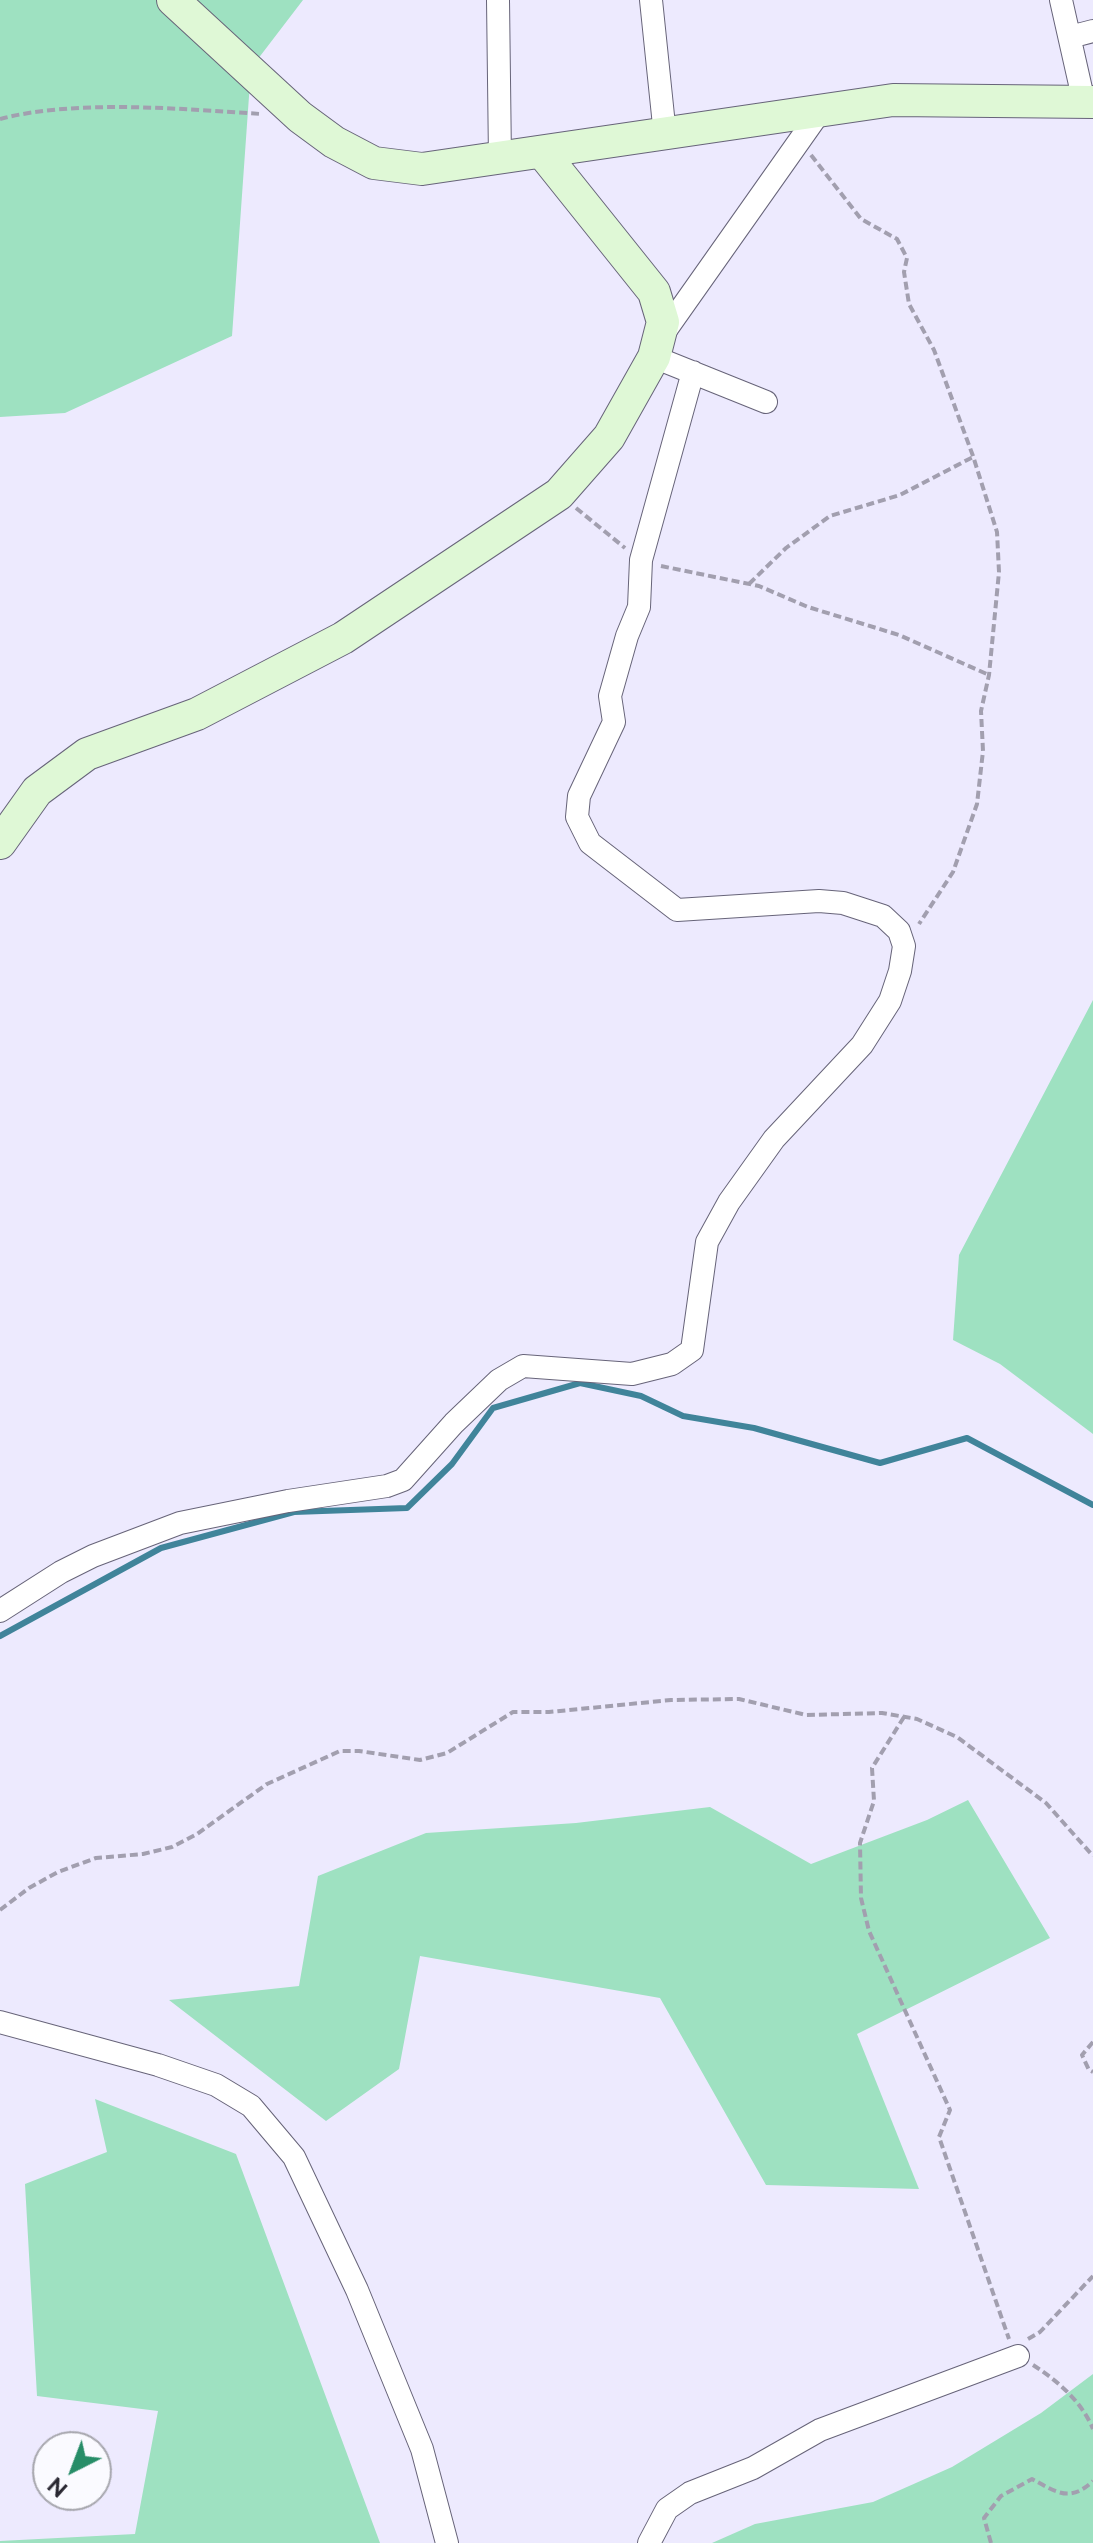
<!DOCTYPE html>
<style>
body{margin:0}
#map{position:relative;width:1093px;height:2543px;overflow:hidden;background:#edeafe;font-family:Raleway,sans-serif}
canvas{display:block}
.north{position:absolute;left:32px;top:2431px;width:80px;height:80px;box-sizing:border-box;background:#fafaff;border:2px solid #a6a6ad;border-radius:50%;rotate:222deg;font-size:22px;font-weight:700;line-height:32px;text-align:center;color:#292731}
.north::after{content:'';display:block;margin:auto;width:28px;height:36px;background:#278d68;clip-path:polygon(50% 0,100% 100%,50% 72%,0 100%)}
</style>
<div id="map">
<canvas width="1093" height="2543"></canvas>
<div class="north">N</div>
</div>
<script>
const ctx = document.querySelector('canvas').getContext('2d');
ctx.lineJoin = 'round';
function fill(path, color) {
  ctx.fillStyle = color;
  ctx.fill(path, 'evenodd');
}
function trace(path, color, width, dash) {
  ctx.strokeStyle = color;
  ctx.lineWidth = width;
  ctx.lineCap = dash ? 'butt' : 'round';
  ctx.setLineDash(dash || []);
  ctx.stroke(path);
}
fill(new Path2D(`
 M 0,0 L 303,0 L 251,68 L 232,336 L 65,413 L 0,417 Z
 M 1093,1000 L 1093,1434 L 1000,1364 L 953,1340 L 959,1255 Z
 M 968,1800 L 1050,1938 L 857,2034 L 919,2189 L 766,2185 L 660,1998 L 420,1956 L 399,2069 L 326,2121 L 169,2000 L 299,1986 L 318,1876 L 426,1833 L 576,1823 L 710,1807 L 811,1864 L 927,1820 Z
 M 95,2099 L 236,2154 L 380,2543 L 0,2543 L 0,2541 L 135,2534 L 158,2411 L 37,2396 L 25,2184 L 107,2152 Z
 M 1093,2374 L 1093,2543 L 712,2543 L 755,2524 L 873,2502 L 952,2467 L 1041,2413 Z`), '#9ee1c1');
trace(new Path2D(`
 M 0,1636 L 161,1548 L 294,1512 L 407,1508 L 452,1464 L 493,1408 L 580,1383 L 641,1396 L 683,1416 L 754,1428 L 880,1463 L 967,1438 L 1093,1505`), '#40849a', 6);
const street = new Path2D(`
 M 498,0 L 500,159
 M 651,0 L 665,135
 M 1061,0 L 1084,102
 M 1070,37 L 1093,31
 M 661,337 L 819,113
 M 654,357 L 766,402
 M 0,1611 L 61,1572 L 93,1556 L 180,1523 L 288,1501 L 387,1486 L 403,1480 L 454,1423 L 499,1380 L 523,1366 L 632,1374 L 672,1364 L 692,1350 L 707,1242 L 729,1202 L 774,1139 L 862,1045 L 890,1001 L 900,971 L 904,946 L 899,931 L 883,916 L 843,903 L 819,901 L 677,910 L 590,843 L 577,817 L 579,796 L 614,722 L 610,696 L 627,636 L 639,607 L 641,560 L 693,372
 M 0,2022 L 158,2065 L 216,2085 L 251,2106 L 294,2157 L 357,2290 L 422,2449 L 447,2543
 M 649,2543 L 667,2509 L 690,2493 L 753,2468 L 820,2430 L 1018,2356`);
const secondary = new Path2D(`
 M 173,0 L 300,117 L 334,142 L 374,163 L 422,169 L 893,100 L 1093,102
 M 0,843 L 37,791 L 87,754 L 197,714 L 343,638 L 559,494 L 609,437 L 654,357 L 663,322 L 654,292 L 542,152`);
trace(street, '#676479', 24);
trace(secondary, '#676479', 34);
trace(new Path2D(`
 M 0,119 C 76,99 182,109 261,114
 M 811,155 L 861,219 L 897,239 L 907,258 L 904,272 L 909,304 L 934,350 L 973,456 L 997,532 L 999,572 L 989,675 L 981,711 L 983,751 L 977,804 L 953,872 L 919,924
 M 576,508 L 625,548
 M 661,566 L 759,586 L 808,607 L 899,635 L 989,675
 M 749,584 L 786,548 L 830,516 L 900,495 L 973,457
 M 904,1717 L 872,1768 L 874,1801 L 860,1843 L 861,1898 L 869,1931 L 950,2110 L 939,2137 L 1009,2339
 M 0,1910 L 29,1888 L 58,1872 L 96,1858 L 143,1854 L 172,1847 L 197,1834 L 267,1784 L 340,1751 L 359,1751 L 420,1760 L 447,1753 L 513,1712 L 549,1712 L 671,1700 L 739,1699 L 806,1715 L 882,1713 L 917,1719 L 957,1737 L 1046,1803 L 1093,1856
 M 1093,2042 L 1082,2055 L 1089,2070 L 1093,2072
 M 1028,2339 L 1040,2332 L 1093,2276
 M 1033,2365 C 1058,2381 1082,2402 1093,2429
 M 991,2543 L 984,2518 L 1001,2496 L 1032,2479 C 1056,2492 1070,2503 1093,2481`), '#a29faf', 4, [8, 4]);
trace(street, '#fff', 22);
trace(secondary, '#dff8d6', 32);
</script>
